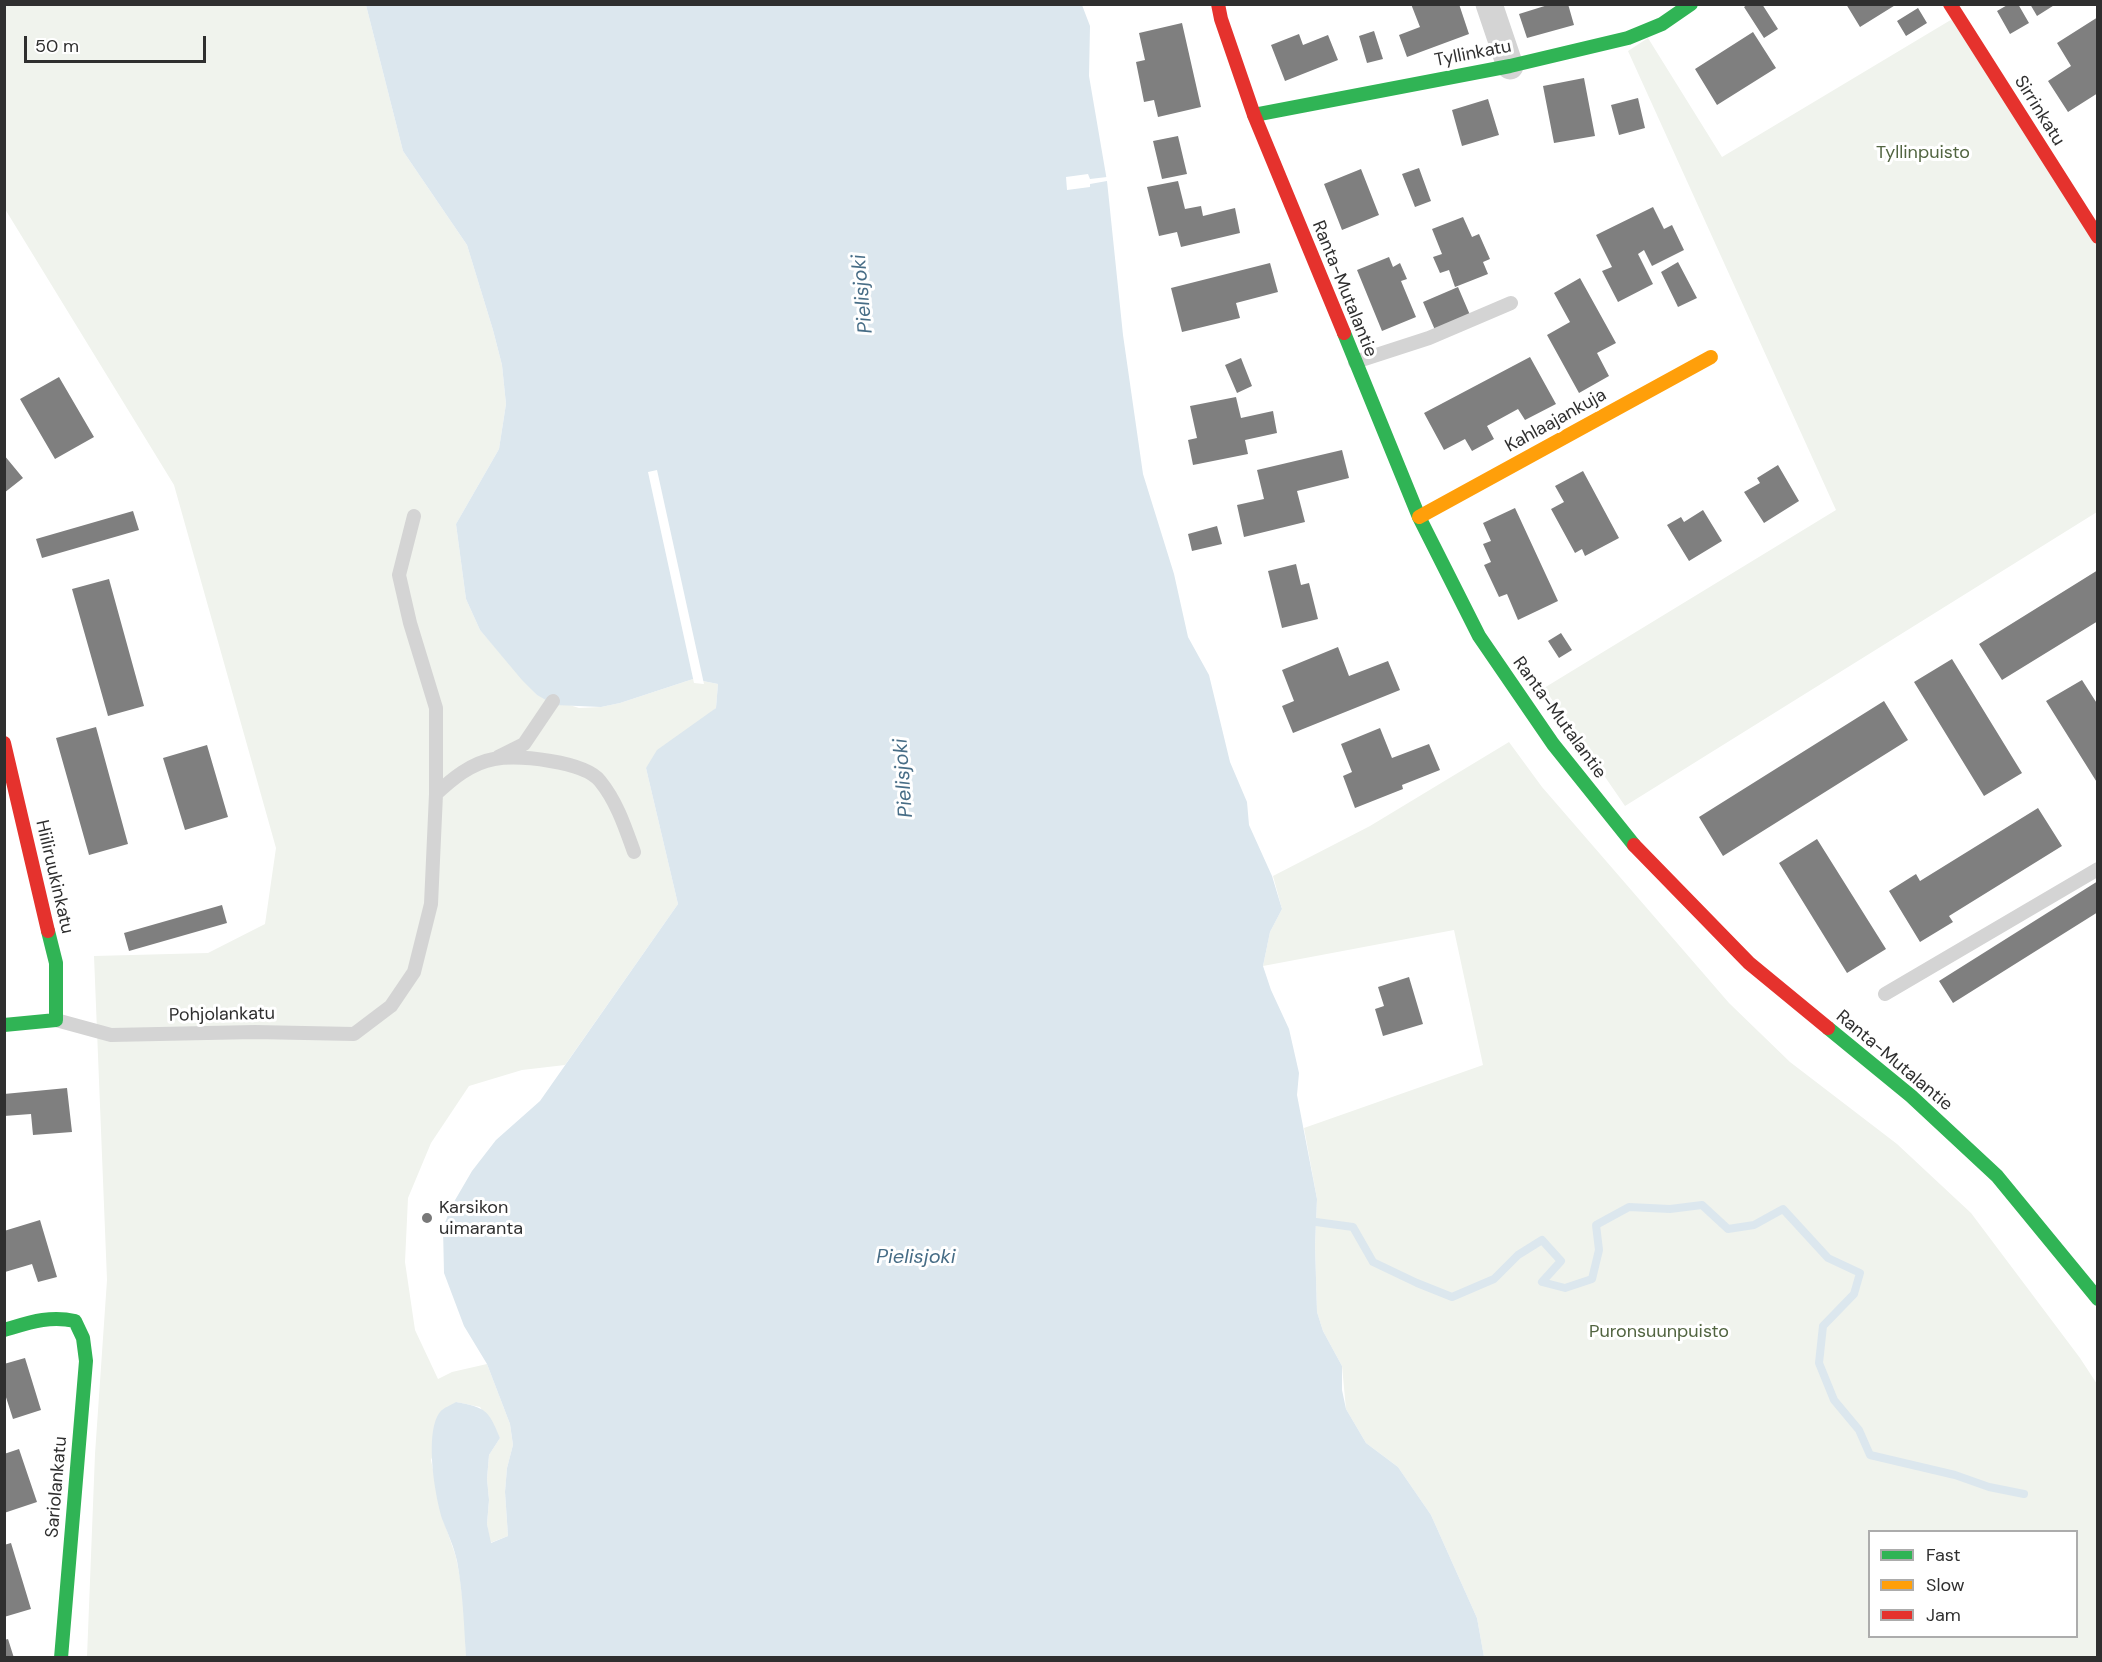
<!DOCTYPE html>
<style>
body{margin:0}
#map{position:relative;width:2102px;height:1662px;overflow:hidden;background:#fff;font-family:"DM Sans",sans-serif}
canvas{display:block}
.frame{position:absolute;inset:0;border:6px solid #2f2f2f;pointer-events:none}
.legend{position:absolute;left:1868px;top:1530px;width:210px;height:108px;box-sizing:border-box;background:#fff;border:2px solid #acacac;margin:0;padding:8px 10px;list-style:none;font-size:18px;color:#2f2f2f}
.legend li{display:flex;align-items:center;gap:12px;height:30px}
.legend b{width:30px;border:2px solid #acacac}
.scale{position:absolute;left:24px;top:36px;width:182px;height:27px;box-sizing:border-box;border:3px solid #2f2f2f;border-top:0;padding-left:8px;font-size:18px;line-height:21px;white-space:nowrap;color:#2f2f2f;-webkit-text-stroke:4px #fff;paint-order:stroke}
</style>
<div id="map">
<canvas width="2102" height="1662"></canvas>
<div class="frame"></div>
<ul class="legend">
<li><b style="height:8px;background:#30b455"></b>Fast</li>
<li><b style="height:8px;background:#ff9f0a"></b>Slow</li>
<li><b style="height:8px;background:#e5322d"></b>Jam</li>
</ul>
<div class="scale">50 m</div>
</div>
<script>
const ctx = document.querySelector('canvas').getContext('2d');
ctx.lineJoin = 'round';
function fill(path, color) {
  ctx.fillStyle = color;
  ctx.fill(path, 'evenodd');
}
function trace(path, color, width, dash) {
  ctx.strokeStyle = color;
  ctx.lineWidth = width;
  ctx.lineCap = dash ? 'butt' : 'round';
  ctx.setLineDash(dash || []);
  ctx.stroke(path);
}
function drawText(font, color, halo, rows, align = 'center') {
  ctx.font = font + ' "DM Sans",sans-serif';
  ctx.lineWidth = 6;
  ctx.setLineDash([]);
  ctx.textBaseline = 'middle';
  ctx.strokeStyle = halo;
  ctx.fillStyle = color;
  for (const [text, x, y, turn = 0] of rows) {
    ctx.save();
    ctx.translate(x, y);
    ctx.rotate((+turn || 0) * Math.PI / 180);
    ctx.textAlign = isNaN(turn) ? turn : align;
    if (halo) ctx.strokeText(text, 0, 0);
    ctx.fillText(text, 0, 0);
    ctx.restore();
  }
}
fill(new Path2D(`
 M 5,5 L 366,5 L 403,151 L 467,245 L 493,330 L 502,365 L 506,404 L 499,449 L 456,524 L 466,599 L 480,630 L 537,695 L 579,708 L 601,707 L 620,703 L 693,679 L 718,684 L 716,708 L 646,768 L 678,904 L 565,1065 L 522,1070 L 469,1086 L 431,1143 L 408,1198 L 405,1262 L 415,1330 L 438,1379 L 452,1372 L 487,1364 L 510,1424 L 513,1445 L 507,1468 L 505,1492 L 508,1536 L 490,1543 L 487,1524 L 489,1500 L 487,1479 L 489,1455 L 500,1438 L 480,1407 L 456,1402 L 431,1460 L 443,1519 L 456,1557 L 460,1578 L 465,1620 L 466,1657 L 87,1657 L 95,1454 L 107,1280 L 94,956 L 208,953 L 265,924 L 276,848 L 174,485 L 5,209 Z
 M 1954,18 L 2097,245 L 2097,512 L 1625,806 L 1544,688 L 1836,510 L 1628,51 L 1648,38 L 1722,157 Z
 M 1509,742 L 1542,787 L 1729,1003 L 1790,1062 L 1897,1144 L 1971,1213 L 2080,1358 L 2097,1384 L 2097,1657 L 1484,1657 L 1477,1618 L 1431,1515 L 1398,1467 L 1366,1443 L 1346,1409 L 1342,1366 L 1323,1331 L 1317,1312 L 1315,1245 L 1317,1199 L 1304,1128 L 1483,1065 L 1454,930 L 1263,966 L 1270,932 L 1282,909 L 1273,876 L 1370,826 ZM 1870,1532 L 2076,1532 L 2076,1636 L 1870,1636 Z`), '#f0f3ed');
fill(new Path2D(`
 M 366,5 L 1082,5 L 1090,26 L 1089,76 L 1107,181 L 1123,335 L 1143,474 L 1174,574 L 1188,637 L 1209,675 L 1230,762 L 1247,802 L 1249,825 L 1272,876 L 1282,909 L 1270,932 L 1263,966 L 1271,990 L 1289,1029 L 1299,1073 L 1297,1095 L 1317,1199 L 1315,1245 L 1317,1312 L 1323,1331 L 1342,1366 L 1342,1390 L 1346,1409 L 1366,1443 L 1398,1467 L 1431,1515 L 1477,1618 L 1484,1657 L 466,1657 C 464,1625 463,1593 457,1561 C 454,1547 448,1534 443,1521 C 435,1498 424,1432 440,1412 C 443,1408 451,1405 456,1402 C 486,1408 488,1409 500,1438 L 489,1455 L 487,1479 L 489,1500 L 487,1524 L 491,1543 L 508,1536 L 505,1492 L 507,1468 L 513,1445 L 510,1424 L 487,1364 L 464,1326 L 444,1273 L 443,1228 L 451,1207 L 472,1171 L 496,1140 L 540,1101 L 678,904 L 646,768 L 657,750 L 716,708 L 718,684 L 693,679 L 620,703 L 601,707 L 555,705 L 537,695 L 522,680 L 480,630 L 466,599 L 456,524 L 499,449 L 506,404 L 502,365 L 493,330 L 467,245 L 403,151 Z`), '#dce7ee');
fill(new Path2D(`
 M 1088,174 L 1090,179 L 1107,177 L 1107,181 L 1090,184 L 1090,187 L 1067,190 L 1066,177 Z
 M 657,470 L 704,684 L 694,683 L 648,472 Z`), '#fff');
trace(new Path2D(`
 M 1316,1222 L 1353,1227 L 1373,1262 L 1417,1283 L 1452,1297 L 1494,1279 L 1518,1255 L 1542,1240 L 1561,1261 L 1542,1282 L 1565,1288 L 1592,1279 L 1599,1250 L 1596,1225 L 1629,1207 L 1670,1209 L 1702,1205 L 1728,1229 L 1754,1225 L 1783,1209 L 1828,1258 L 1860,1273 L 1854,1294 L 1823,1326 L 1819,1363 L 1834,1400 L 1859,1430 L 1870,1455 L 1955,1475 L 1989,1487 L 2024,1494`), '#dce7ee', 8);
fill(new Path2D(`
 M 1411,4 L 1459,4 L 1469,34 L 1407,57 L 1399,35 L 1420,27 Z
 M 1551,4 L 1568,4 L 1574,25 L 1527,38 L 1519,14 Z
 M 1748,4 L 1762,4 L 1778,29 L 1764,38 L 1744,7 Z
 M 1846,4 L 1897,4 L 1860,27 Z
 M 2009,4 L 2018,4 L 2029,23 L 2010,34 L 1997,11 Z
 M 2030,4 L 2056,4 L 2037,16 Z
 M 1918,8 L 1927,23 L 1906,36 L 1897,21 Z
 M 2098,17 L 2098,93 L 2068,112 L 2048,81 L 2071,66 L 2057,43 Z
 M 1182,23 L 1201,107 L 1158,117 L 1154,100 L 1144,102 L 1136,62 L 1145,60 L 1139,33 Z
 M 1374,31 L 1383,59 L 1367,63 L 1359,36 Z
 M 1753,32 L 1776,68 L 1717,105 L 1695,69 Z
 M 1299,34 L 1303,45 L 1328,35 L 1338,60 L 1285,81 L 1271,45 Z
 M 1584,78 L 1595,136 L 1554,143 L 1543,86 Z
 M 1638,98 L 1645,128 L 1619,135 L 1611,105 Z
 M 1488,99 L 1499,135 L 1462,146 L 1452,110 Z
 M 1178,136 L 1187,174 L 1162,179 L 1153,141 Z
 M 1419,168 L 1431,201 L 1415,207 L 1402,174 Z
 M 1361,169 L 1379,215 L 1342,230 L 1324,184 Z
 M 1178,181 L 1185,209 L 1201,206 L 1203,216 L 1235,208 L 1240,233 L 1181,247 L 1177,232 L 1159,236 L 1147,187 Z
 M 1653,207 L 1664,229 L 1672,225 L 1684,250 L 1652,266 L 1644,250 L 1638,254 L 1653,284 L 1618,302 L 1602,271 L 1612,267 L 1596,235 Z
 M 1463,217 L 1472,237 L 1479,234 L 1490,259 L 1483,262 L 1488,274 L 1455,287 L 1449,270 L 1440,273 L 1433,257 L 1442,254 L 1432,229 Z
 M 1389,257 L 1393,267 L 1400,263 L 1407,279 L 1401,281 L 1416,317 L 1382,331 L 1357,270 Z
 M 1678,262 L 1697,298 L 1678,307 L 1661,272 Z
 M 1270,263 L 1278,292 L 1236,303 L 1240,318 L 1182,332 L 1171,288 Z
 M 1580,278 L 1616,343 L 1597,353 L 1609,376 L 1579,393 L 1547,335 L 1570,322 L 1554,293 Z
 M 1458,287 L 1470,315 L 1435,330 L 1423,302 Z
 M 1530,357 L 1556,404 L 1525,420 L 1518,409 L 1487,426 L 1494,439 L 1472,451 L 1465,439 L 1444,450 L 1424,413 Z
 M 1241,358 L 1252,386 L 1237,393 L 1225,365 Z
 M 59,377 L 94,437 L 55,459 L 20,399 Z
 M 1236,397 L 1241,418 L 1273,411 L 1277,433 L 1245,440 L 1248,454 L 1193,465 L 1188,440 L 1197,438 L 1190,406 Z
 M 1342,450 L 1349,478 L 1297,491 L 1305,522 L 1244,537 L 1237,505 L 1264,499 L 1257,470 Z
 M 4,455 L 23,478 L 4,493 Z
 M 1778,465 L 1799,501 L 1764,523 L 1744,492 L 1760,483 L 1757,478 Z
 M 1583,471 L 1619,538 L 1585,556 L 1582,549 L 1575,553 L 1551,509 L 1564,502 L 1555,486 Z
 M 1515,508 L 1558,601 L 1518,620 L 1507,594 L 1499,597 L 1484,565 L 1491,562 L 1483,544 L 1491,541 L 1483,523 Z
 M 1703,510 L 1722,541 L 1689,561 L 1667,525 L 1681,517 L 1684,522 Z
 M 133,511 L 139,530 L 42,558 L 36,539 Z
 M 1217,526 L 1222,544 L 1192,551 L 1188,534 Z
 M 1296,564 L 1301,585 L 1309,583 L 1318,619 L 1282,628 L 1268,571 Z
 M 2098,570 L 2098,621 L 2002,680 L 1979,644 Z
 M 109,579 L 144,706 L 108,716 L 72,589 Z
 M 1561,633 L 1572,650 L 1559,658 L 1548,641 Z
 M 1338,647 L 1349,676 L 1388,661 L 1400,690 L 1293,733 L 1282,706 L 1294,701 L 1282,670 Z
 M 1952,659 L 2022,773 L 1984,796 L 1914,682 Z
 M 2082,680 L 2098,705 L 2098,784 L 2046,701 Z
 M 1884,701 L 1908,740 L 1723,856 L 1699,817 Z
 M 96,727 L 128,844 L 89,855 L 56,738 Z
 M 1380,728 L 1392,758 L 1429,744 L 1440,770 L 1402,785 L 1403,789 L 1355,808 L 1343,776 L 1352,772 L 1341,744 Z
 M 207,745 L 228,817 L 185,830 L 163,758 Z
 M 2038,808 L 2062,846 L 1949,916 L 1953,922 L 1920,942 L 1889,891 L 1916,874 L 1920,881 Z
 M 1817,839 L 1886,949 L 1847,973 L 1779,863 Z
 M 2098,881 L 2098,912 L 1953,1003 L 1939,981 Z
 M 222,905 L 227,923 L 129,951 L 124,933 Z
 M 1409,977 L 1423,1024 L 1383,1036 L 1375,1009 L 1384,1006 L 1378,987 Z
 M 67,1088 L 72,1132 L 33,1135 L 31,1114 L 4,1116 L 4,1094 Z
 M 40,1220 L 57,1277 L 38,1282 L 32,1264 L 5,1272 L 4,1231 Z
 M 25,1358 L 41,1410 L 13,1419 L 4,1391 L 4,1364 Z
 M 19,1449 L 37,1502 L 4,1513 L 4,1454 Z
 M 11,1543 L 31,1609 L 4,1617 L 4,1545 Z
 M 8,1639 L 14,1658 L 4,1658 L 4,1640 Z`), '#7f7f7f');
trace(new Path2D(`
 M 1355,362 L 1429,338 L 1511,303
 M 498,757 L 524,744 L 553,701
 M 436,794 C 452,779 471,763 494,759 C 519,755 584,761 600,781 C 617,802 625,827 634,852
 M 1885,994 L 2098,869
 M 56,1020 L 111,1035 L 255,1032 L 354,1034 L 391,1006 L 414,972 L 431,904 L 436,794 L 436,708 L 410,623 L 399,575 L 414,516`), '#d4d4d4', 14);
trace(new Path2D(`
 M 1489,4 L 1510,66`), '#d4d4d4', 27);
trace(new Path2D(`
 M 1254,115 L 1510,66 L 1628,38 L 1662,24 L 1691,4
 M 1344,333 L 1419,517 L 1479,636 L 1553,744 L 1634,845
 M 4,1025 L 56,1020 L 56,963 L 48,931
 M 1828,1028 L 1911,1096 L 1997,1176 L 2098,1299
 M 4,1330 C 28,1323 49,1315 75,1321 L 83,1338 L 86,1361 L 61,1658`), '#30b455', 14);
trace(new Path2D(`
 M 1419,517 L 1711,357`), '#ff9f0a', 14);
trace(new Path2D(`
 M 1218,4 L 1221,19 L 1254,115 L 1344,333
 M 1950,4 L 2098,237
 M 4,743 L 48,931
 M 1634,845 L 1749,963 L 1828,1028`), '#e5322d', 14);
for (const [x, y, r, color] of [
 [427,1218,6,"#787878"]
]) {
  const dot = new Path2D();
  dot.arc(x, y, r, 0, 2 * Math.PI);
  ctx.fillStyle = color;
  ctx.fill(dot);
  trace(dot, '#fff', 2);
}
drawText('18px', '#2f2f2f', '#fff', [
 ["Tyllinkatu",1473,54,-11],
 ["Sirrinkatu",2039,111,58],
 ["Ranta-Mutalantie",1344,289,68],
 ["Kahlaajankuja",1556,421,-29],
 ["Ranta-Mutalantie",1559,718,54],
 ["Hiiliruukinkatu",54,877,77],
 ["Pohjolankatu",222,1015,-1],
 ["Ranta-Mutalantie",1894,1061,40],
 ["Sariolankatu",57,1487,-85]
]);
drawText('18px', '#526541', '#fff', [
 ["Tyllinpuisto",1923,153],
 ["Puronsuunpuisto",1659,1332]
]);
drawText('18px', '#2f2f2f', '#fff', [
 ["Karsikon",439,1208],
 ["uimaranta",439,1229]
], 'left');
drawText('italic 20px', '#476d86', '#fff', [
 ["Pielisjoki",863,294,-95],
 ["Pielisjoki",904,778,-94],
 ["Pielisjoki",916,1258]
]);
</script>
